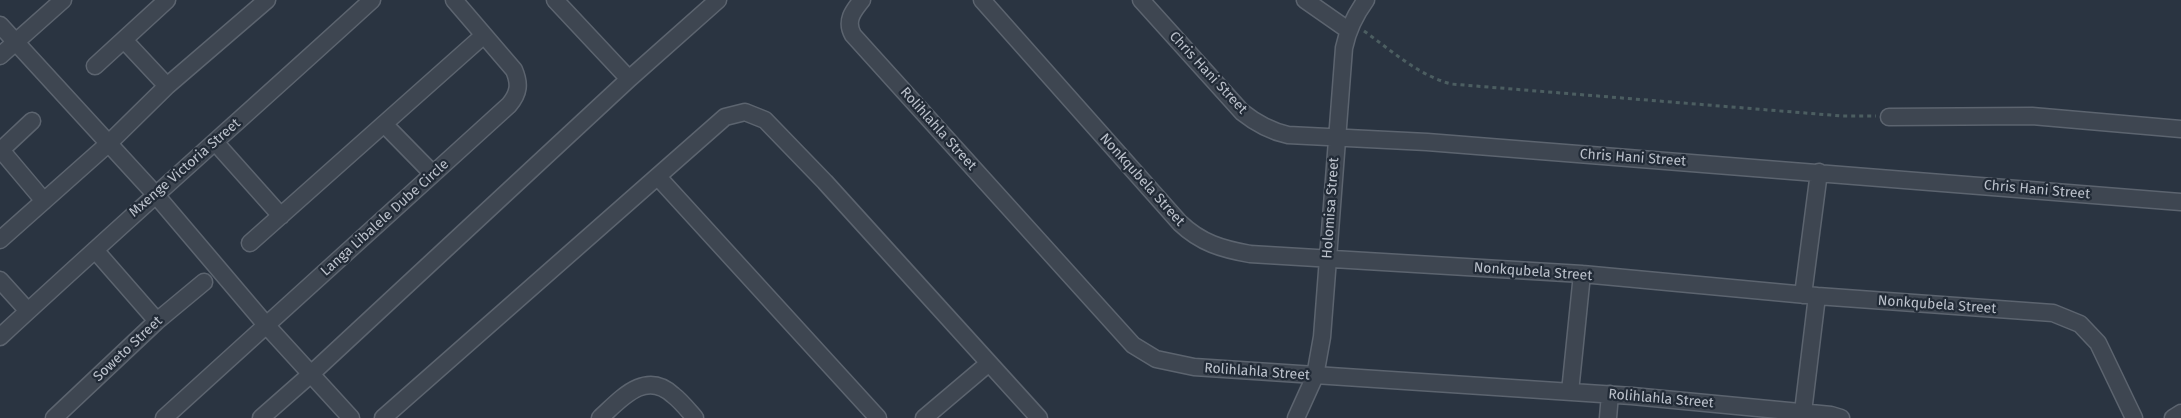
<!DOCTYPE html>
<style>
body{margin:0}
canvas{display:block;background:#2a3441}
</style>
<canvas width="2181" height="418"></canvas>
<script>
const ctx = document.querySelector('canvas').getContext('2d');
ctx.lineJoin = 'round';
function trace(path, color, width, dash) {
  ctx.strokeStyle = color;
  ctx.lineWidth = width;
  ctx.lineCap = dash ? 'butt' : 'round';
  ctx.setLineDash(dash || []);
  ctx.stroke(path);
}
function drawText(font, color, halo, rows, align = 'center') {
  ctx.font = font + ' "Fira Sans",sans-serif';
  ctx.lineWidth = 4.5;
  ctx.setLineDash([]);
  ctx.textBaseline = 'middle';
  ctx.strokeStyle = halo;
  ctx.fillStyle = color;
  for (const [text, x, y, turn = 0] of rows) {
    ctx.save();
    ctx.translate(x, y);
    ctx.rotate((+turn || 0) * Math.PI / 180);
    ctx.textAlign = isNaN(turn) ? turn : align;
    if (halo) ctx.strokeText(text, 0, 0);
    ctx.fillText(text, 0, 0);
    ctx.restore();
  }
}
const street = new Path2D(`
 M 555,0 L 629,79
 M 862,0 C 853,11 845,21 853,35 L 1133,345 L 1156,359 L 1194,367 L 1632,396 L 1831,415 L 1841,418
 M 982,0 L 1180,223 C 1201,243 1222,249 1250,254 L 1582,274 L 1817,296 L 2053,313 L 2080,324 L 2098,343 L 2134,418
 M 1141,0 L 1242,112 C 1257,124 1270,131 1288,135 L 1427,142 L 2181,202
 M 1305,0 L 1348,30
 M 0,25 L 155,194 L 267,326 L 351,418
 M 124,40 L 167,86
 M 0,56 L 63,0
 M 95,66 L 167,0
 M 1889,117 L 2032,116 L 2181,129
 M 384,124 L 433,174
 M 215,142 L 281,216
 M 1,150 L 44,201
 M 0,151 L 32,121
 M 658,177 L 878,418
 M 0,240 L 108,144 L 167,86 L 267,0
 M 250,243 L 484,35
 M 95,250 L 157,321
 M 0,280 L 28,311
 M 1803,295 L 1819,172
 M 0,337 C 123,223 248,113 372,0
 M 1570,392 L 1582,274
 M 1803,412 L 1817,296
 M 54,418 L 157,321 L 204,282
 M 164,418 L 509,105 C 519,93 520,84 514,70 L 454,0
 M 261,418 L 311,374 L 629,79 L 718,0
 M 383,418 L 725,117 L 745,112 L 765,120 L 825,182 L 1039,418
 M 600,418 C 620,400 645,369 673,395 C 681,401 688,410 695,418
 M 924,418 L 989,363
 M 1296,418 L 1315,376 L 1322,337 L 1344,48 C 1348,29 1355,15 1366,0
 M 1608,418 L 1610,394
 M 2173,418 L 2181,413`);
trace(street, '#5c646f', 19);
trace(new Path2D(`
 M 1364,31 C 1392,51 1418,75 1451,84 L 1842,116 L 1876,116`), '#4c5e61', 3, [4, 4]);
trace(street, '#3e4651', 16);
drawText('14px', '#bbc1cb', '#222b37', [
 ["Chris Hani Street",1208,73,47],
 ["Rolihlahla Street",938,129,48],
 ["Chris Hani Street",1633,158,4],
 ["Mxenge Victoria Street",185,168,-41],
 ["Nonkqubela Street",1142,180,48],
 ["Chris Hani Street",2037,190,5],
 ["Holomisa Street",1331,208,-86],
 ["Langa Libalele Dube Circle",385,218,-42],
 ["Nonkqubela Street",1533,272,4],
 ["Nonkqubela Street",1937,305,4],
 ["Soweto Street",128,349,-43],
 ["Rolihlahla Street",1257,372,4],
 ["Rolihlahla Street",1661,399,5]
]);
</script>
